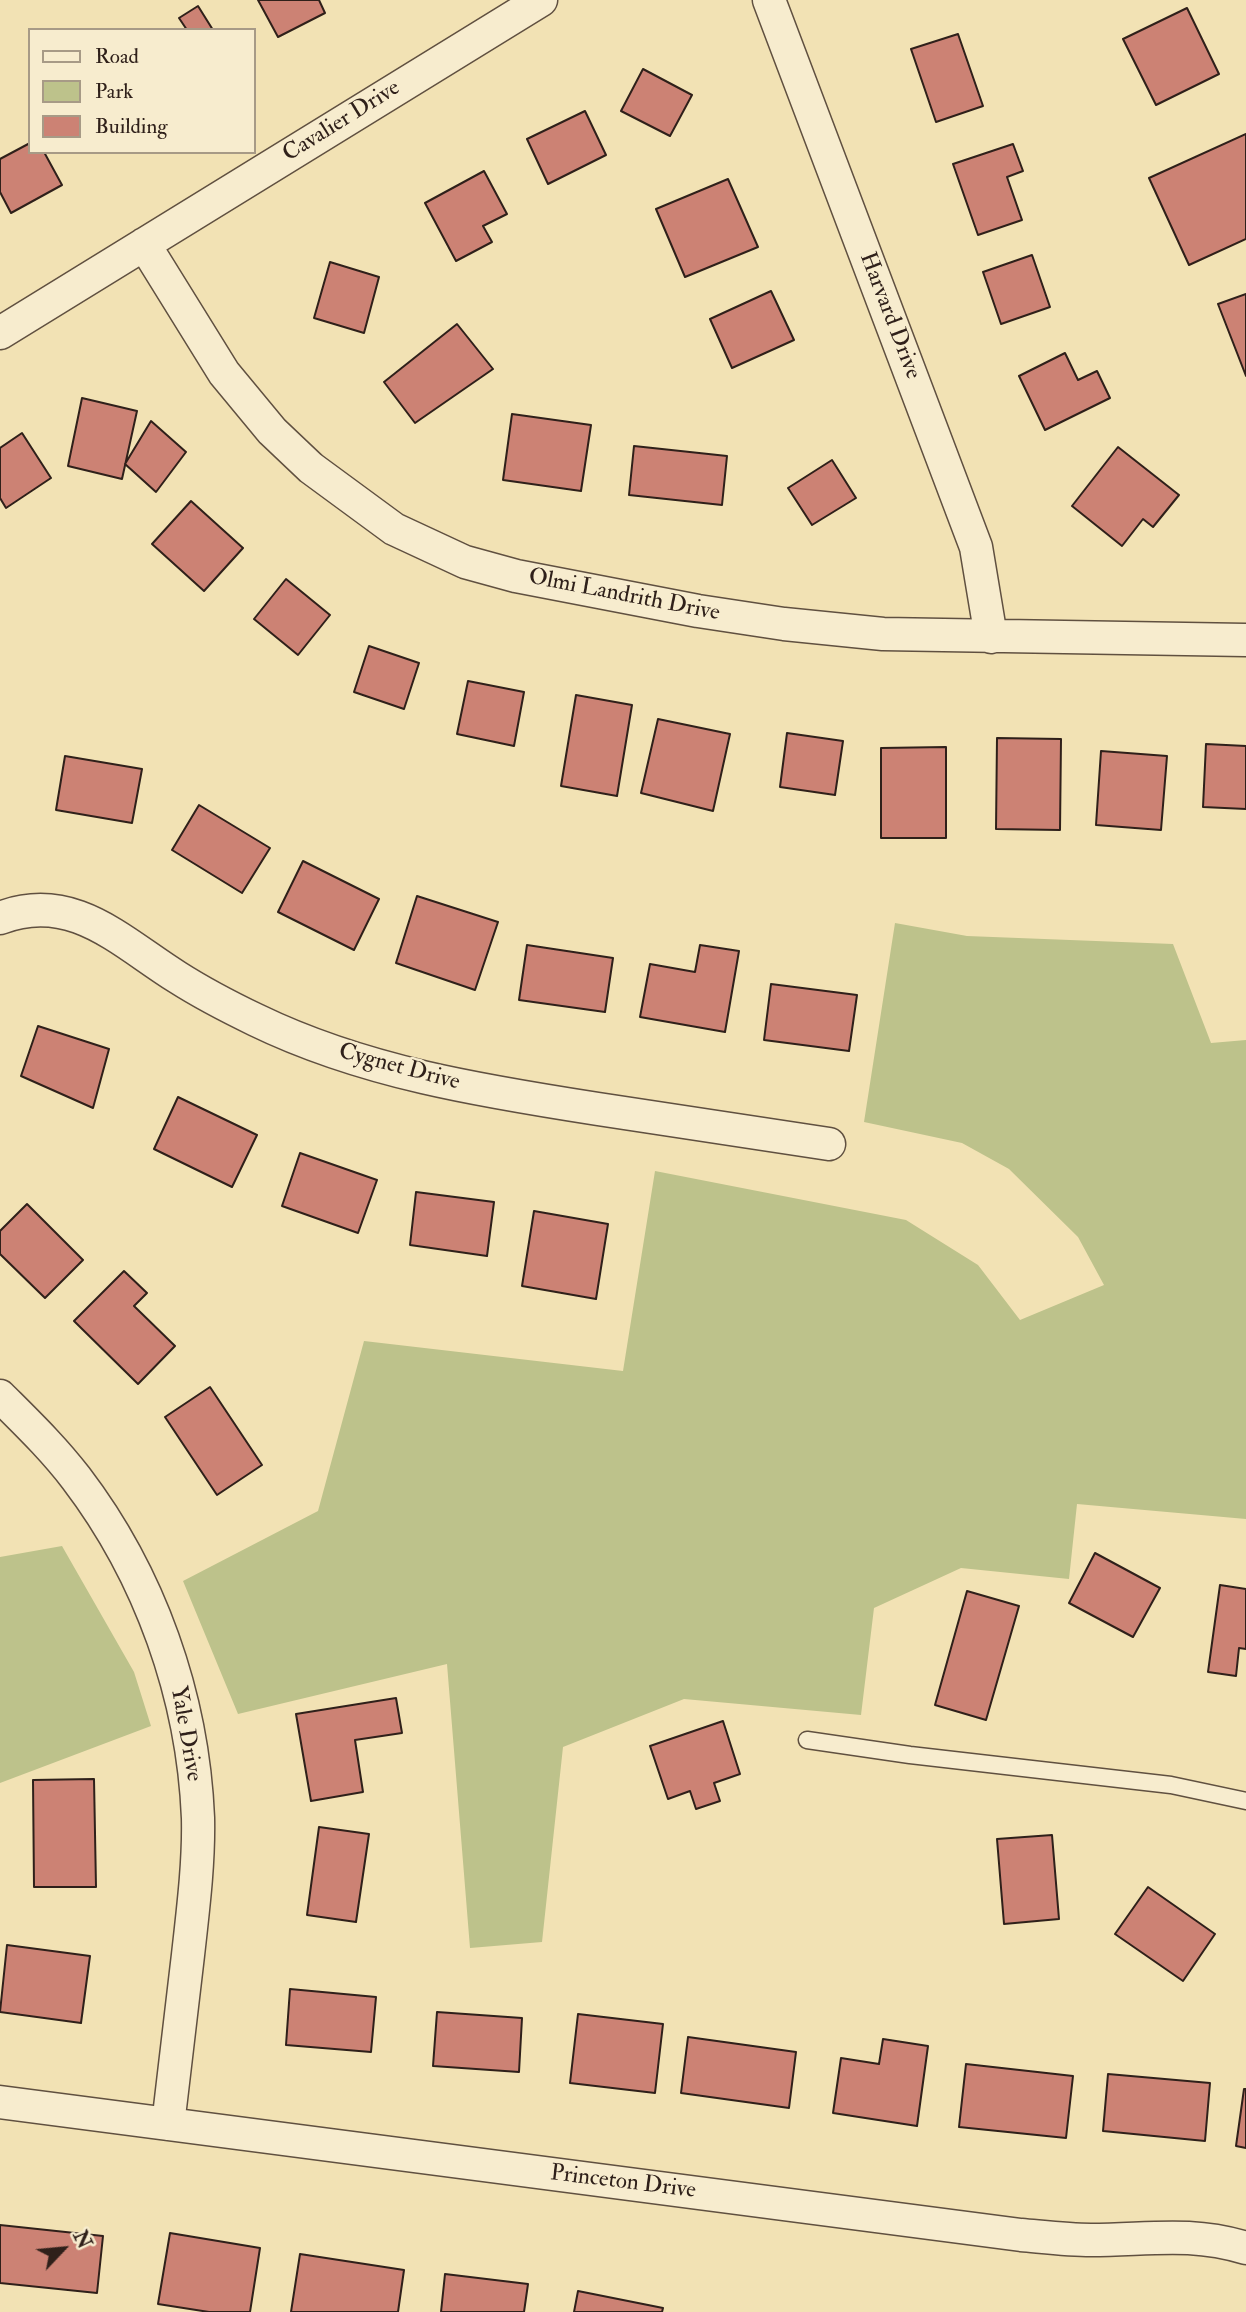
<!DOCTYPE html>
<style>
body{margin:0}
#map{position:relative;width:1246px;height:2312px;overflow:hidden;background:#f2e2b4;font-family:"IM FELL Double Pica",serif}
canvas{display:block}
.legend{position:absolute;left:28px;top:28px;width:228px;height:126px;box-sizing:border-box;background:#f7ecce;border:2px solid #a79a86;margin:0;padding:9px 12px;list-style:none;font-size:21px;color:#2f201a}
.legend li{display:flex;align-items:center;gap:14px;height:35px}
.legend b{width:35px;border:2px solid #a79a86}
.north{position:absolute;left:28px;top:2214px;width:70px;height:70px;-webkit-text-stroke:5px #f7ecce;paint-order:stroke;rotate:64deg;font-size:19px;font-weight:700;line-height:28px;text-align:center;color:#2f201a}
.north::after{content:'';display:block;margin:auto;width:24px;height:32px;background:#2f201a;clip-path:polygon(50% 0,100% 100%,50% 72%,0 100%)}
</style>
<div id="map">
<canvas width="1246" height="2312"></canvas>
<ul class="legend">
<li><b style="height:9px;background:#f7ecce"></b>Road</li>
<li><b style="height:19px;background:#bdc28b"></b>Park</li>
<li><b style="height:19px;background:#cc8274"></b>Building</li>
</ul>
<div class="north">N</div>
</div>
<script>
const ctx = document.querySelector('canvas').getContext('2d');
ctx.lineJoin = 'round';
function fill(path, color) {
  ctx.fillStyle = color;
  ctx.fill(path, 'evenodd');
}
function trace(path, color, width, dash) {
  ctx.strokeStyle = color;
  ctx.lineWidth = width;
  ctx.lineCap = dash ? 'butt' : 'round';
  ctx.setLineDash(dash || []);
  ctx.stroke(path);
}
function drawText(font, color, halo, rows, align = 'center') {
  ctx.font = font + ' "IM FELL Double Pica",serif';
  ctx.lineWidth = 5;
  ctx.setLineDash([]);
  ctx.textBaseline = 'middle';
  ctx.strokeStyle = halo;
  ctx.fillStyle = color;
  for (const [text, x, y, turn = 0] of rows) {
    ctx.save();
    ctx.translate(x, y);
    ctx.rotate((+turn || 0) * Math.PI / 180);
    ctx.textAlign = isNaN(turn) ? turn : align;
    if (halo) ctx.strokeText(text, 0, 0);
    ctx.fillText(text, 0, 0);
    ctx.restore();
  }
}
fill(new Path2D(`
 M 895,923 L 967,936 L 1173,944 L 1211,1043 L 1246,1040 L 1246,1519 L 1077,1504 L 1069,1579 L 961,1568 L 874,1608 L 861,1715 L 684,1699 L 563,1747 L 542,1942 L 470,1948 L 447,1664 L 238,1714 L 183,1581 L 318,1511 L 364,1341 L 623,1371 L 655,1171 L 906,1220 L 978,1265 L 1020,1320 L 1104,1285 L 1078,1237 L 1009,1169 L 962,1143 L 864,1122 Z
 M 62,1546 L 134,1672 L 151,1726 L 0,1783 L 0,1557 Z`), '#bdc28b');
const building = new Path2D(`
 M 258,0 L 319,0 L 325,13 L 278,37 Z
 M 198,6 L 213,30 L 187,30 L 179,18 Z
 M 1187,8 L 1219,74 L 1156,105 L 1123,39 Z
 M 958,34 L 983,106 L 936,122 L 911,49 Z
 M 643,69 L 692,95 L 670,136 L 621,111 Z
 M 585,111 L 606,155 L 548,184 L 527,139 Z
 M 1246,134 L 1246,239 L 1189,265 L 1149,178 Z
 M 30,143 L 30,152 L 44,152 L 62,185 L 11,213 L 0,192 L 0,159 Z
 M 1013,144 L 1023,171 L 1007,177 L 1022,220 L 978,235 L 953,164 Z
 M 484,171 L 507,214 L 483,226 L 492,242 L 456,261 L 425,203 Z
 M 728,179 L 758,247 L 685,277 L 656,209 Z
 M 1032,255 L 1050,307 L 1001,324 L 983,272 Z
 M 330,262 L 379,277 L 364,333 L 314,318 Z
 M 771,291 L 794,340 L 732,368 L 710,319 Z
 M 1246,294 L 1246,376 L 1218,304 Z
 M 457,324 L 493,369 L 415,423 L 384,382 Z
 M 1065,353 L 1078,380 L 1097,371 L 1110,398 L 1045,430 L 1019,376 Z
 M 82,398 L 137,411 L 122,479 L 68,466 Z
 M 512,414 L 591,425 L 581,491 L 503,480 Z
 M 151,421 L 186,452 L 156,492 L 125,464 Z
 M 22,433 L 51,478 L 6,508 L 0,498 L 0,448 Z
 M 634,446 L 727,456 L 722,505 L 629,495 Z
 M 1118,447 L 1179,495 L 1153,527 L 1143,519 L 1122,546 L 1072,506 Z
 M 832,460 L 856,498 L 812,525 L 788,488 Z
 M 191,501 L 243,548 L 204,591 L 152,544 Z
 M 286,579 L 330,615 L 298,655 L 254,619 Z
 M 369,646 L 419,663 L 404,709 L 354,692 Z
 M 468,681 L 524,692 L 514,746 L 457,734 Z
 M 576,695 L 632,705 L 617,796 L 561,786 Z
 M 658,719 L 730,734 L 713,811 L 641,793 Z
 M 787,733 L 843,741 L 835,795 L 780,787 Z
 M 997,738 L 1061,739 L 1060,830 L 996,829 Z
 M 1206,744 L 1246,746 L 1246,809 L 1203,807 Z
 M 946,747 L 946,838 L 881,838 L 881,748 Z
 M 1101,751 L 1167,756 L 1161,830 L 1096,825 Z
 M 65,756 L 142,769 L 132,823 L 56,810 Z
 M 199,805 L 270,848 L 242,893 L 172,850 Z
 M 303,861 L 379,899 L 354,950 L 278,912 Z
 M 417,896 L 498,922 L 475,990 L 396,963 Z
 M 527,945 L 613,958 L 605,1012 L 519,1000 Z
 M 700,945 L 739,951 L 725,1032 L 640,1017 L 650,964 L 695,972 Z
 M 771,984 L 857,995 L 849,1051 L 764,1040 Z
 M 38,1026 L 109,1049 L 93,1108 L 21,1076 Z
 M 178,1097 L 257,1135 L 232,1187 L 154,1149 Z
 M 300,1153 L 377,1180 L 358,1233 L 282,1206 Z
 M 416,1192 L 494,1202 L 487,1256 L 410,1245 Z
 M 27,1204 L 83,1260 L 45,1298 L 0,1254 L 0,1231 Z
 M 534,1211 L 608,1224 L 596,1299 L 522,1286 Z
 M 124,1271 L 147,1293 L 134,1306 L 175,1346 L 138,1384 L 74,1321 Z
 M 210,1387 L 262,1465 L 217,1495 L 165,1417 Z
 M 1095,1553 L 1160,1588 L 1133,1637 L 1069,1603 Z
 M 1220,1585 L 1246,1589 L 1246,1649 L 1239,1648 L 1236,1676 L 1208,1672 Z
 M 967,1591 L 1019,1606 L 986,1720 L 935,1705 Z
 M 396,1698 L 402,1733 L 355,1740 L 363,1792 L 311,1801 L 296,1714 Z
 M 723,1721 L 740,1774 L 714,1783 L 720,1801 L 696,1809 L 690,1791 L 668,1799 L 650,1746 Z
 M 94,1779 L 96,1887 L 34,1887 L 33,1780 Z
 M 319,1827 L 369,1834 L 356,1922 L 307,1915 Z
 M 1052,1835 L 1059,1919 L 1004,1924 L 997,1839 Z
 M 1148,1887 L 1215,1934 L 1183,1981 L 1115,1934 Z
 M 7,1945 L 90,1956 L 81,2023 L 0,2012 Z
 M 290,1989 L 376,1997 L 371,2052 L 286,2045 Z
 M 437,2012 L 522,2018 L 519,2072 L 433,2066 Z
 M 578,2014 L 663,2024 L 655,2093 L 570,2083 Z
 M 688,2037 L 796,2052 L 789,2108 L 681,2093 Z
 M 883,2039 L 928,2046 L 917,2126 L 833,2113 L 841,2058 L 879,2064 Z
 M 966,2064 L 1073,2076 L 1066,2138 L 959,2127 Z
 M 1108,2074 L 1210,2083 L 1205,2141 L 1103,2131 Z
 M 1244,2089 L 1246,2089 L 1246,2148 L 1236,2146 Z
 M 0,2225 L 103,2236 L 97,2293 L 0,2283 Z
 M 170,2233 L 260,2248 L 250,2312 L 209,2312 L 158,2304 Z
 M 300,2254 L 404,2270 L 398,2312 L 291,2312 Z
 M 445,2274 L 528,2284 L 524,2312 L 441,2312 Z
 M 578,2291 L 663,2308 L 662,2312 L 574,2312 Z`);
fill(building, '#cc8274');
trace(building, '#2f201a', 2);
const lane = new Path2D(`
 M 807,1740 L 910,1755 L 1171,1785 L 1246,1801`);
const street = new Path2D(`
 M 769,0 L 976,547 L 991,637
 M 144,244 L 224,373 L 272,431 L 311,468 L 394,529 L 465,562 L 516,576 L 698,611 L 784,624 L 883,634 L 1246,640
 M 0,333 L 541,0
 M 0,918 C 72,890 121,942 177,977 C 202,993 229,1007 256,1020 C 363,1072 482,1091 598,1109 C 675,1120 752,1132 829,1144
 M 0,1396 C 27,1423 53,1448 76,1478 C 150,1575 193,1696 198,1818 C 199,1863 193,1910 188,1955 C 181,2012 175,2068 168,2124
 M 0,2102 L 1021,2235 C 1044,2237 1068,2240 1091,2240 C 1148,2240 1190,2231 1246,2248`);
trace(lane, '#605040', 19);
trace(street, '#605040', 35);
trace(lane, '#f7ecce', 16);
trace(street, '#f7ecce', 32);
drawText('23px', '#2f201a', '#f7ecce', [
 ["Cavalier Drive",342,122,-32],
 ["Harvard Drive",889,316,69],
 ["Olmi Landrith Drive",624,596,11],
 ["Cygnet Drive",399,1068,15],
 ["Yale Drive",185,1734,80],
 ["Princeton Drive",623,2183,7]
]);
</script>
